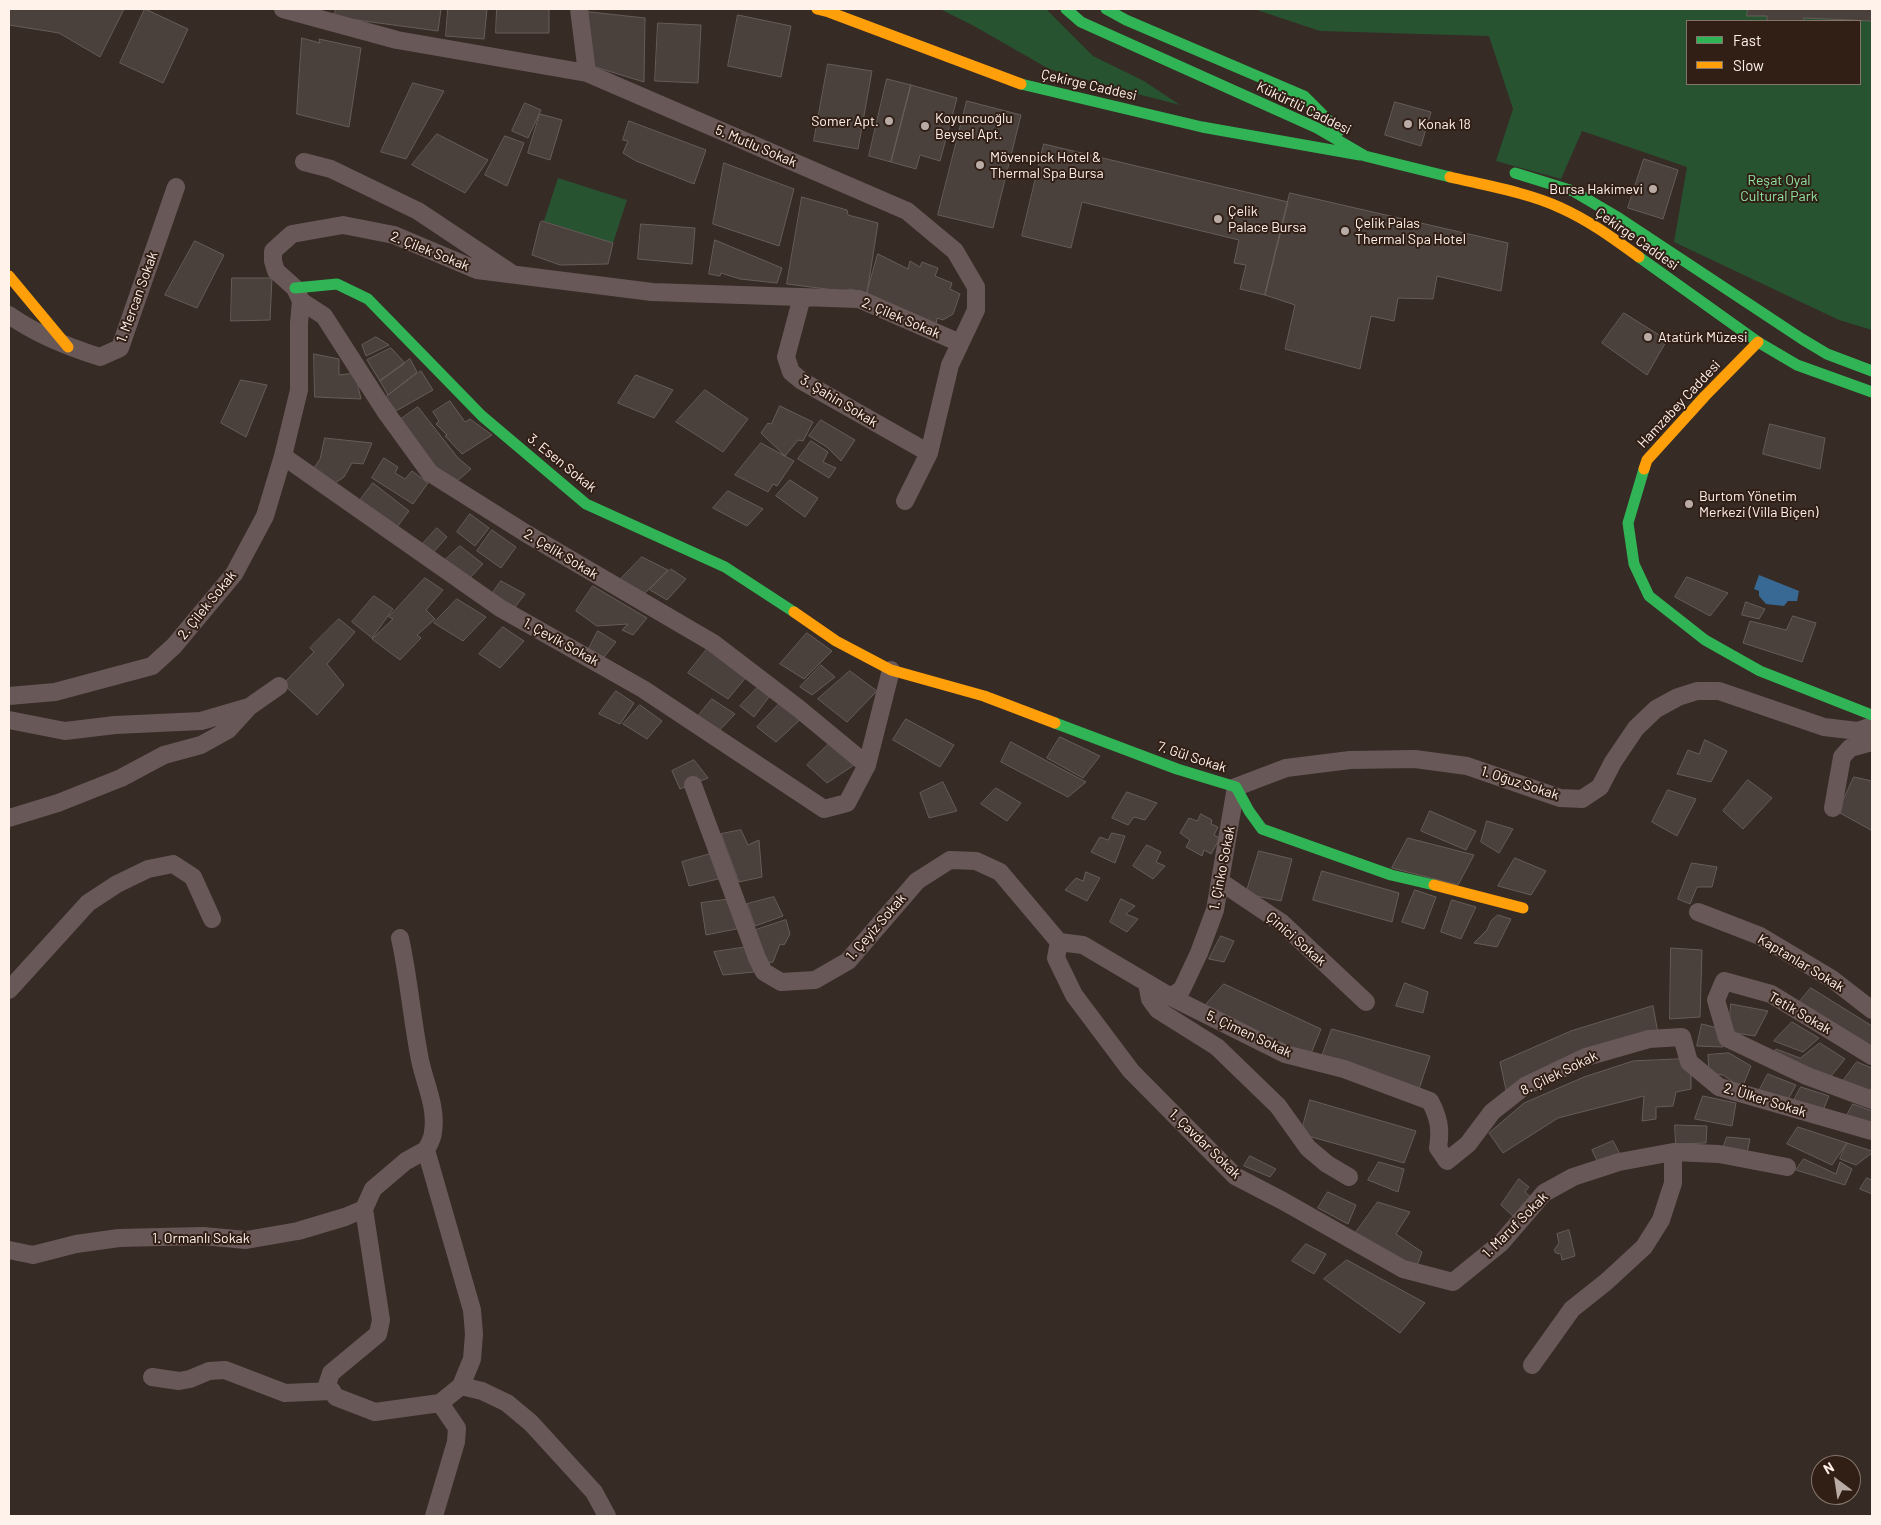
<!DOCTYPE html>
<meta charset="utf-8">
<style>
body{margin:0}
#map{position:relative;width:1881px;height:1525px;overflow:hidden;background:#362b25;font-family:Barlow,sans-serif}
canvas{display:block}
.frame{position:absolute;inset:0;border:10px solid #fff2eb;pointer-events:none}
.legend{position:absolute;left:1686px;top:20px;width:175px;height:65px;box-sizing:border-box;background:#311f16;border:1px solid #83736b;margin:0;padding:6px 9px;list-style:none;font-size:15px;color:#fff2eb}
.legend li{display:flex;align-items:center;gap:10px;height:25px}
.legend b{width:25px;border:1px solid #83736b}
.north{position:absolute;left:1811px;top:1455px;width:50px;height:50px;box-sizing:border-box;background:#311f16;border:1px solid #83736b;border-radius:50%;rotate:329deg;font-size:14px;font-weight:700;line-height:20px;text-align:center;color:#fff2eb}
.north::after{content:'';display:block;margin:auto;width:18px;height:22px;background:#b9aca6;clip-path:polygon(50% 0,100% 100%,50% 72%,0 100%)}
</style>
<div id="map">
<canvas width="1881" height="1525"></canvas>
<div class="frame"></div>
<ul class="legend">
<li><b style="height:6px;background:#30b455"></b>Fast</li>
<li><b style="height:6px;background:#ff9f0a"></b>Slow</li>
</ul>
<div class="north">N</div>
</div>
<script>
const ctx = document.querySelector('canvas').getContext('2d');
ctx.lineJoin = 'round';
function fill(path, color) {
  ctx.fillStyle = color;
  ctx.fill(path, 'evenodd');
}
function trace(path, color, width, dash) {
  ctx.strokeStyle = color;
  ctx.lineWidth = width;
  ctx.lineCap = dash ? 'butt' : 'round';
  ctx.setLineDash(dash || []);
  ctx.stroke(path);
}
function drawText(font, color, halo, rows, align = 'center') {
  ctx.font = font + ' Barlow,sans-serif';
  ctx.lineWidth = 4;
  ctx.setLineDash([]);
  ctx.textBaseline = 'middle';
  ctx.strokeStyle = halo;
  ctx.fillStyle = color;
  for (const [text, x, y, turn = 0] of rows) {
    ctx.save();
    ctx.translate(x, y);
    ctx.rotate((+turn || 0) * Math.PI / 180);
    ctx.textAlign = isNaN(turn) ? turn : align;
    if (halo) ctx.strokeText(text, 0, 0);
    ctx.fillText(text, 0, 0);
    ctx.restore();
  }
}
fill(new Path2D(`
 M 940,9 L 1046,9 L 1093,56 L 1144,81 L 1180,105 L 1122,90 L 1049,69 L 974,26 Z
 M 1254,9 L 1872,9 L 1872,330 L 1839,320 L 1674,242 L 1687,167 L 1582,131 L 1561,179 L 1496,161 L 1513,109 L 1489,36 L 1320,31 ZM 1687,21 L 1860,21 L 1860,84 L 1687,84 Z
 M 558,178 L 627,200 L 613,243 L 544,221 Z`), '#275331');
fill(new Path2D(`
 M 1759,575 L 1799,591 L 1797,601 L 1788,601 L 1784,606 L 1766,604 L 1759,596 L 1759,591 L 1754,589 Z`), '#376994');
const building = new Path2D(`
 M 10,9 L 124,9 L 100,57 L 59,33 L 9,25 Z
 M 145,9 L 188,29 L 163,83 L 120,63 Z
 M 336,9 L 441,9 L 438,31 L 334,17 Z
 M 448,9 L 487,9 L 484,39 L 446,36 Z
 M 497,9 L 549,9 L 549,33 L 496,33 Z
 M 1748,9 L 1872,9 L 1872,21 L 1804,18 L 1804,21 L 1767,21 L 1767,16 L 1747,16 Z
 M 581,11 L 645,18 L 644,82 L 592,66 Z
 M 738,15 L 791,26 L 781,77 L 728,66 Z
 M 658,23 L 701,25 L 698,83 L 655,81 Z
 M 302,38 L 320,43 L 319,39 L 361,48 L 349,127 L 297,114 Z
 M 828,64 L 872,71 L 858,149 L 814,141 Z
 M 887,79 L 911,85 L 891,162 L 869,156 Z
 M 413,83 L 444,91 L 406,159 L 381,152 Z
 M 911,85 L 957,98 L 940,161 L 920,155 L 916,169 L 891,162 Z
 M 967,101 L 1021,115 L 993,228 L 938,215 Z
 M 1395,102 L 1431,112 L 1421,146 L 1385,135 Z
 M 525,103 L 541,110 L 528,138 L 512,131 Z
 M 540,114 L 562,120 L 550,160 L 528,153 Z
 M 629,121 L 706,150 L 694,184 L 636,161 L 623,153 L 628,141 L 623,140 Z
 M 437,134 L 488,160 L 465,193 L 412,165 Z
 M 505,136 L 524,143 L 507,186 L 485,175 Z
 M 1044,144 L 1288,202 L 1265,295 L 1240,289 L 1246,265 L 1234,263 L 1239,240 L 1082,202 L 1071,248 L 1022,236 Z
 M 1644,159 L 1678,170 L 1663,219 L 1628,208 Z
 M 724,163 L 794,189 L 779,246 L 713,224 Z
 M 1290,193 L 1508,243 L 1501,291 L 1437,276 L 1433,299 L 1398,298 L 1394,321 L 1371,316 L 1360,369 L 1285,349 L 1295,305 L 1265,295 Z
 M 802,197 L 847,210 L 848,215 L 878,223 L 867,293 L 849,289 L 850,292 L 787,284 Z
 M 542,221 L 613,243 L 608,264 L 560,265 L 532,255 L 540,223 Z
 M 641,224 L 695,228 L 692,264 L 638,259 Z
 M 715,240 L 782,268 L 777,283 L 740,279 L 721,273 L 720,276 L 709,274 Z
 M 195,241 L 224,255 L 197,308 L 165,295 Z
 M 878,254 L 908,269 L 910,261 L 920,267 L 922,262 L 938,268 L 935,276 L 952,283 L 950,289 L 960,294 L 953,314 L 943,320 L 937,318 L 936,325 L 867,293 Z
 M 232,278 L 272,278 L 270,320 L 231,321 Z
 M 1624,313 L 1667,340 L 1647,375 L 1602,343 Z
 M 376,337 L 389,345 L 366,356 L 362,345 Z
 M 391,348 L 405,363 L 380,381 L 367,360 Z
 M 314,354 L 339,359 L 339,375 L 355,373 L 361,399 L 315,397 Z
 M 410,359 L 417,372 L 388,395 L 380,381 Z
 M 421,371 L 433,390 L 396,411 L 386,397 Z
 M 636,375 L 673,390 L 654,418 L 618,403 Z
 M 241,380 L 267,385 L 246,437 L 221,423 Z
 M 705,390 L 748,419 L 723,452 L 676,422 Z
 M 450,401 L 465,422 L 470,419 L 492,435 L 462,454 L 445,436 L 447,435 L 436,424 L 439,421 L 433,412 Z
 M 780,406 L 813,422 L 803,441 L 798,440 L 785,456 L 761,433 L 768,423 L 771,424 Z
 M 418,407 L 458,458 L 471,469 L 456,482 L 435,474 L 401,419 Z
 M 821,420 L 855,440 L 841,461 L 827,447 L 809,436 Z
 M 1770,424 L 1825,438 L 1820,469 L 1763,454 Z
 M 325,438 L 372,443 L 363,464 L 352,463 L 344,477 L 332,485 L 312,471 L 320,459 Z
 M 811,441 L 828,452 L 823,462 L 836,468 L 829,478 L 798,459 Z
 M 761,443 L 794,461 L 777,486 L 773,484 L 768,492 L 735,475 Z
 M 384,458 L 398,467 L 395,473 L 405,479 L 412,471 L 428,483 L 413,504 L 372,478 Z
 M 790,480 L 818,498 L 805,517 L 776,496 Z
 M 373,483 L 409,511 L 394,531 L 358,503 Z
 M 728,491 L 763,509 L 747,526 L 713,508 Z
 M 470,514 L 489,528 L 475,546 L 457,532 Z
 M 437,528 L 447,537 L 430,556 L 420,547 Z
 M 492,530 L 516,547 L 501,568 L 477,551 Z
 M 460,546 L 483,564 L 467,581 L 442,563 Z
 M 642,557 L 668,570 L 641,597 L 616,584 Z
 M 671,569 L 686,579 L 667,600 L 650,590 Z
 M 1687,577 L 1728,593 L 1710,616 L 1675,597 Z
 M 425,578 L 443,590 L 426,610 L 435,619 L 417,635 L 421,638 L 400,660 L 372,639 L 393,619 L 389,617 Z
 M 501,581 L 525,594 L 512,611 L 490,597 Z
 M 593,586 L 647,618 L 633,635 L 622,630 L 628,624 L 597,626 L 576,611 Z
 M 374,596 L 393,609 L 372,638 L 352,622 Z
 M 457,599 L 486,617 L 463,641 L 434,623 Z
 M 1746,602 L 1765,609 L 1759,619 L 1742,615 Z
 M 1793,616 L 1816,623 L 1802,662 L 1743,643 L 1750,621 L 1786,630 Z
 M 339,619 L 355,632 L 327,664 L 344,685 L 317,715 L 283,684 L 314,652 L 310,648 Z
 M 503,627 L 524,641 L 500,668 L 479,654 Z
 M 598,631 L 616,642 L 600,662 L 587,652 Z
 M 807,633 L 832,651 L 804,679 L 780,664 Z
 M 708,648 L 747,676 L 728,699 L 688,673 Z
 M 821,665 L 835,677 L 812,695 L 800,687 Z
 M 850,671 L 877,691 L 847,722 L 818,699 Z
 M 759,686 L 771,694 L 754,717 L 740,706 Z
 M 616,691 L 634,703 L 620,724 L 599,714 Z
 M 712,699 L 735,714 L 716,734 L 695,720 Z
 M 784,699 L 802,718 L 776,742 L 757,727 Z
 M 640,705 L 662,721 L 647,739 L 623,724 Z
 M 906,719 L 954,745 L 940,767 L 893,740 Z
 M 1060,737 L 1100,756 L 1083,778 L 1047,758 Z
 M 1705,740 L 1727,751 L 1711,782 L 1677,774 L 1688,750 L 1699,754 Z
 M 1011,742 L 1086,782 L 1068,797 L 1001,762 Z
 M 830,743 L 854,765 L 827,783 L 807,765 Z
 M 694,760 L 708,778 L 680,789 L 672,771 Z
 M 1854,777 L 1872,781 L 1872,827 L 1871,830 L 1838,812 Z
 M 1748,780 L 1772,798 L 1743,829 L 1723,811 Z
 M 943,782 L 957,811 L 929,818 L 920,793 Z
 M 996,788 L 1021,803 L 1007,821 L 981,804 Z
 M 1668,790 L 1696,799 L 1677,836 L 1652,822 Z
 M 1127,792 L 1157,803 L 1145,820 L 1134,817 L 1128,825 L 1112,818 Z
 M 1430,811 L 1476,831 L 1466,850 L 1421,831 Z
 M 1201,814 L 1212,820 L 1211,824 L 1218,827 L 1214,835 L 1220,838 L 1211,854 L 1204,850 L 1202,856 L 1186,847 L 1190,840 L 1180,833 L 1189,818 L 1197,821 Z
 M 1487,821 L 1513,829 L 1499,853 L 1481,842 Z
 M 741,830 L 748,845 L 759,840 L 762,877 L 739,882 L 721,834 Z
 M 1112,833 L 1125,836 L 1115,863 L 1091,852 L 1100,837 L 1108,840 Z
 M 1408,838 L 1474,855 L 1458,885 L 1392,868 Z
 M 1147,845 L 1161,852 L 1156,862 L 1165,866 L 1153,879 L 1133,866 Z
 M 1259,851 L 1292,859 L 1281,901 L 1246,894 Z
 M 714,853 L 722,878 L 689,886 L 682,862 Z
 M 1515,858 L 1546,871 L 1531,895 L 1498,886 Z
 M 1692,863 L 1717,867 L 1712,887 L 1697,887 L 1690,904 L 1678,899 Z
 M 1322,871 L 1399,893 L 1392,922 L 1313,900 Z
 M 1086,872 L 1100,878 L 1087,901 L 1065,890 L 1076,878 L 1083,881 Z
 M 1415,890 L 1436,897 L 1424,929 L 1402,922 Z
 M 774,897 L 783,916 L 755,926 L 747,904 Z
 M 732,899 L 741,928 L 706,935 L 701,903 Z
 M 1121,899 L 1135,906 L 1126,914 L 1138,919 L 1127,932 L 1110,922 Z
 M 1452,900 L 1476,907 L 1461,939 L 1441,932 Z
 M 1498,915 L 1511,919 L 1497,947 L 1474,943 L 1487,930 L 1491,921 Z
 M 786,920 L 790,934 L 784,945 L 780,944 L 773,962 L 767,963 L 753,931 Z
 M 1221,936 L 1234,941 L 1224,962 L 1209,959 Z
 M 747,947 L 754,972 L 723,975 L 714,952 Z
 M 1671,948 L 1702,950 L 1700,1017 L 1670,1019 Z
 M 1405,983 L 1428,992 L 1423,1013 L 1396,1006 Z
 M 1224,984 L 1321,1029 L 1310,1056 L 1204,1007 Z
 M 1811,988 L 1872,1026 L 1872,1052 L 1796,1006 Z
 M 1731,1004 L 1768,1011 L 1755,1036 L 1729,1032 Z
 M 1653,1006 L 1658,1033 L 1588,1050 L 1506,1090 L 1500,1062 L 1571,1031 Z
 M 1792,1022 L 1819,1038 L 1803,1052 L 1774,1041 Z
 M 1702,1024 L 1721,1029 L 1723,1047 L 1697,1046 Z
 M 1332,1029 L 1430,1056 L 1418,1092 L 1321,1059 Z
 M 1820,1043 L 1845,1059 L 1827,1081 L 1770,1057 L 1776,1049 L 1800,1058 Z
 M 1729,1053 L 1751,1066 L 1742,1088 L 1723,1075 L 1709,1073 L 1708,1055 Z
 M 1683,1059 L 1691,1069 L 1691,1089 L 1676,1092 L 1673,1106 L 1656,1107 L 1656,1119 L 1642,1121 L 1644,1096 L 1558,1118 L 1503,1153 L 1489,1133 L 1524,1103 L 1584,1077 L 1633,1061 Z
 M 1857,1062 L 1872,1068 L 1872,1087 L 1867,1095 L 1840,1085 Z
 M 1768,1074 L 1796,1085 L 1786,1103 L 1757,1095 Z
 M 1801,1087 L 1829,1096 L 1821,1115 L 1791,1106 Z
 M 1703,1096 L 1736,1103 L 1732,1126 L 1695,1119 Z
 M 1310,1100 L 1416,1131 L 1404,1163 L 1301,1134 Z
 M 1853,1104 L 1872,1111 L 1872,1125 L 1844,1121 Z
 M 1675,1125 L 1707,1126 L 1706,1143 L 1676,1144 Z
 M 1798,1127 L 1847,1143 L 1832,1165 L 1787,1144 Z
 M 1727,1137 L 1750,1139 L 1747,1153 L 1722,1151 Z
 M 1613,1141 L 1621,1156 L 1599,1165 L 1592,1150 Z
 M 1847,1143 L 1872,1151 L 1872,1153 L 1856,1165 L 1840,1159 Z
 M 1250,1156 L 1276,1169 L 1270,1177 L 1244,1166 Z
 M 1804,1159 L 1836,1174 L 1840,1162 L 1852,1169 L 1845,1185 L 1796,1170 Z
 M 1379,1162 L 1404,1169 L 1398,1192 L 1368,1180 Z
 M 1867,1178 L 1872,1180 L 1872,1194 L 1860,1189 Z
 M 1519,1179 L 1529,1187 L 1525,1192 L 1533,1199 L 1515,1218 L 1501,1205 Z
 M 1328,1192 L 1356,1205 L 1348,1224 L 1318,1208 Z
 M 1378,1202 L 1410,1212 L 1396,1234 L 1422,1252 L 1416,1268 L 1354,1235 Z
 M 1569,1230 L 1575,1256 L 1562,1260 L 1561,1254 L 1556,1253 L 1554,1250 L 1559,1243 L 1557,1234 Z
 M 1306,1244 L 1326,1254 L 1314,1274 L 1292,1261 Z
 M 1347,1260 L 1425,1303 L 1400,1333 L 1324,1279 Z`);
fill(building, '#4a403c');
trace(building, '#665c58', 1);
trace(new Path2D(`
 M 283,9 L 397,40 L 587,73 L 907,211 L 955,251 L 976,287 L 976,310 L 950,365 L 929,453 L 905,501
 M 579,9 L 587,73
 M 304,162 L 331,169 L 418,211 L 511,273
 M 802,297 L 786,357 L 791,372 L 802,381 L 929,453
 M 301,301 L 324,316 L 385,411 L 430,473 L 527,534 L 713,643 L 798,708 L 867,765
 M 9,315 C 37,335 68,347 100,357 L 120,348 L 176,187
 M 283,456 L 500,608 L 643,689 L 824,809 L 847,803 L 867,765 L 891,670
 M 9,696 L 55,692 L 152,666 L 174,646 L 234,574 L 265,516 L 283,456 L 299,390 L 299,323 L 301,301 L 295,288 L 276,271 L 273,261 L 273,251 L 292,234 L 343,225 L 394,235 L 477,270 L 652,292 L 859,299 L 960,343
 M 9,720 L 65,731 L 115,725 L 201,721 L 249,707 L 279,686
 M 693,785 L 757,958 L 764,972 L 781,982 L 815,980 L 848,961 L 917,881 L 950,860 L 976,861 L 1000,872 L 1059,942
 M 1833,808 L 1842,757 L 1850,748 L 1872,742
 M 9,818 L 58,803 L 121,778 L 164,755 L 201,745 L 228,730 L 249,707
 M 1221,882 L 1282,923 L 1366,1002
 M 1698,912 L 1760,936 L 1832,979 L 1872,1010
 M 1059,942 L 1083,945 L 1171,997 L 1285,1054 L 1344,1069 L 1430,1101 C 1439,1118 1441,1129 1438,1148 L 1447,1161 L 1468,1144 L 1492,1112 L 1525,1086 L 1586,1057 L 1649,1039 L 1682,1037 L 1689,1062 L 1719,1087 L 1872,1131
 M 1059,942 L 1056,958 L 1074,995 L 1131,1071 L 1235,1176 L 1283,1201 L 1403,1269 L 1453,1282 L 1501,1243 L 1544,1193 L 1573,1177 L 1619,1162 L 1673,1152 L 1719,1154 L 1787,1167
 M 1147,983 L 1150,999 L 1158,1010 L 1217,1047 L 1278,1106 L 1308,1148 L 1327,1164 L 1349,1177
 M 9,990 L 88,903 L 117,884 L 148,869 L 173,864 L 193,877 L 212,919
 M 1171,997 L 1182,989 L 1199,953 L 1215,910 L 1236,787 L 1286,768 L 1350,760 L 1415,759 L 1467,766 L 1560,798 L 1582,799 L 1600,787 L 1613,762 L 1636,728 L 1656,709 L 1678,697 L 1697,691 L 1719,691 L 1824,727 L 1858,731 L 1872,726
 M 1872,1056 L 1771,994 L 1724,981 L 1716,1000 L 1727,1038 L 1807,1076 L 1872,1100
 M 364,1209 L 381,1320 L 378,1334 L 331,1373 L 327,1385 L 336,1397 L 375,1412 L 440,1403 L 461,1386 L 472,1359 L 474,1334 L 472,1310 L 426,1150 C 429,1144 433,1138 433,1132 C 437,1107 425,1084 420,1060 C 412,1020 409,979 400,938
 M 9,1250 L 33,1255 L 76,1244 L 119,1238 L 203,1236 L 246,1240 L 298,1231 L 345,1217 L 364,1209 L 373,1189 L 406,1161 L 426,1150
 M 1532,1365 L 1572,1309 L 1606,1282 L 1644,1247 L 1661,1220 L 1673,1183 L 1673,1152
 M 152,1377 L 179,1381 L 190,1379 L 209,1371 L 225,1370 L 285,1393 L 332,1391
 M 461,1386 L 482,1391 L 507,1403 L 531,1423 L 594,1492 L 607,1516
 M 434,1516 L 456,1442 L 457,1428 L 440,1403`), '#695858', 18);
trace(new Path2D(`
 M 1066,9 L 1081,22 L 1317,128 L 1365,156 L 1450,177
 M 1106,9 L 1126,20 L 1304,96 L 1339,131
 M 1021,84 L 1202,127 L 1360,155
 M 1515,173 L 1573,191 L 1619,218 L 1802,339 L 1827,354 L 1872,371
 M 1639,257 L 1758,342 L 1797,365 L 1872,392
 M 295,288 L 337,284 L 368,299 L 482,416 L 586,504 L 725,567 L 794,612
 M 1644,469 L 1628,523 L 1634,564 L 1649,596 L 1705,640 L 1760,671 L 1872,715
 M 1055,723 L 1177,769 L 1236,787 L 1249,811 L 1262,829 L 1391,875 L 1434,885`), '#30b455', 11);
trace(new Path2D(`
 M 817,9 L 829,12 L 1021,84
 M 1450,177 C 1484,185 1530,193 1561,208 C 1590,221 1614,239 1639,257
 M 9,276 L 68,347
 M 1644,469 L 1647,460 L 1705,396 L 1758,342
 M 794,612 L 836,641 L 891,670 L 984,696 L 1055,723
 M 1434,885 L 1523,908`), '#ff9f0a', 11);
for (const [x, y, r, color] of [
 [889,121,5,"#b9aca6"],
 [1408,124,5,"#b9aca6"],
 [925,126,5,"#b9aca6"],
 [980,165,5,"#b9aca6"],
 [1653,189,5,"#b9aca6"],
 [1218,219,5,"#b9aca6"],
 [1345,231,5,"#b9aca6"],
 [1648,337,5,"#b9aca6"],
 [1689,504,5,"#b9aca6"]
]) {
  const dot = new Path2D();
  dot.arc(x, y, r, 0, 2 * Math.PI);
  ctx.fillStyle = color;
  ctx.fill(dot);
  trace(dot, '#311f16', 2);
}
drawText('14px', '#fff2eb', '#311f16', [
 ["Çekirge Caddesi",1089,85,13],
 ["Kükürtlü Caddesi",1304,108,26],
 ["5. Mutlu Sokak",756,146,23],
 ["Çekirge Caddesi",1637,239,35],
 ["2. Çilek Sokak",430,251,22],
 ["1. Mercan Sokak",137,297,-70],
 ["2. Çilek Sokak",901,318,23],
 ["3. Şahin Sokak",839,401,31],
 ["Hamzabey Caddesi",1679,404,-47],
 ["3. Esen Sokak",562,463,39],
 ["2. Çelik Sokak",561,554,31],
 ["2. Çilek Sokak",207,605,-51],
 ["1. Çevik Sokak",561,642,29],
 ["7. Gül Sokak",1192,757,18],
 ["1. Oğuz Sokak",1520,783,18],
 ["1. Çinko Sokak",1222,868,-79],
 ["1. Çeyiz Sokak",876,927,-49],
 ["Çinici Sokak",1296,939,41],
 ["Kaptanlar Sokak",1801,963,31],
 ["Tetik Sokak",1800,1013,30],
 ["5. Çimen Sokak",1249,1034,25],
 ["8. Çilek Sokak",1559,1073,-26],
 ["2. Ülker Sokak",1765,1100,17],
 ["1. Çavdar Sokak",1205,1144,44],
 ["1. Maruf Sokak",1515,1225,-45],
 ["1. Ormanlı Sokak",201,1238]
]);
drawText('14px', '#fff2eb', '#311f16', [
 ["Koyuncuoğlu",935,118],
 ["Beysel Apt.",935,134],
 ["Somer Apt.",879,121,"right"],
 ["Konak 18",1418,124],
 ["Mövenpick Hotel &",990,157],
 ["Thermal Spa Bursa",990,173],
 ["Bursa Hakimevi",1643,189,"right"],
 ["Çelik",1228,211],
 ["Palace Bursa",1228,227],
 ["Çelik Palas",1355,223],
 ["Thermal Spa Hotel",1355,239],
 ["Atatürk Müzesi",1658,337],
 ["Burtom Yönetim",1699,496],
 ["Merkezi (Villa Biçen)",1699,512]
], 'left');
drawText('14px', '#8ee4a1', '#311f16', [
 ["Reşat Oyal",1779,180],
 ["Cultural Park",1779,196]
]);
</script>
